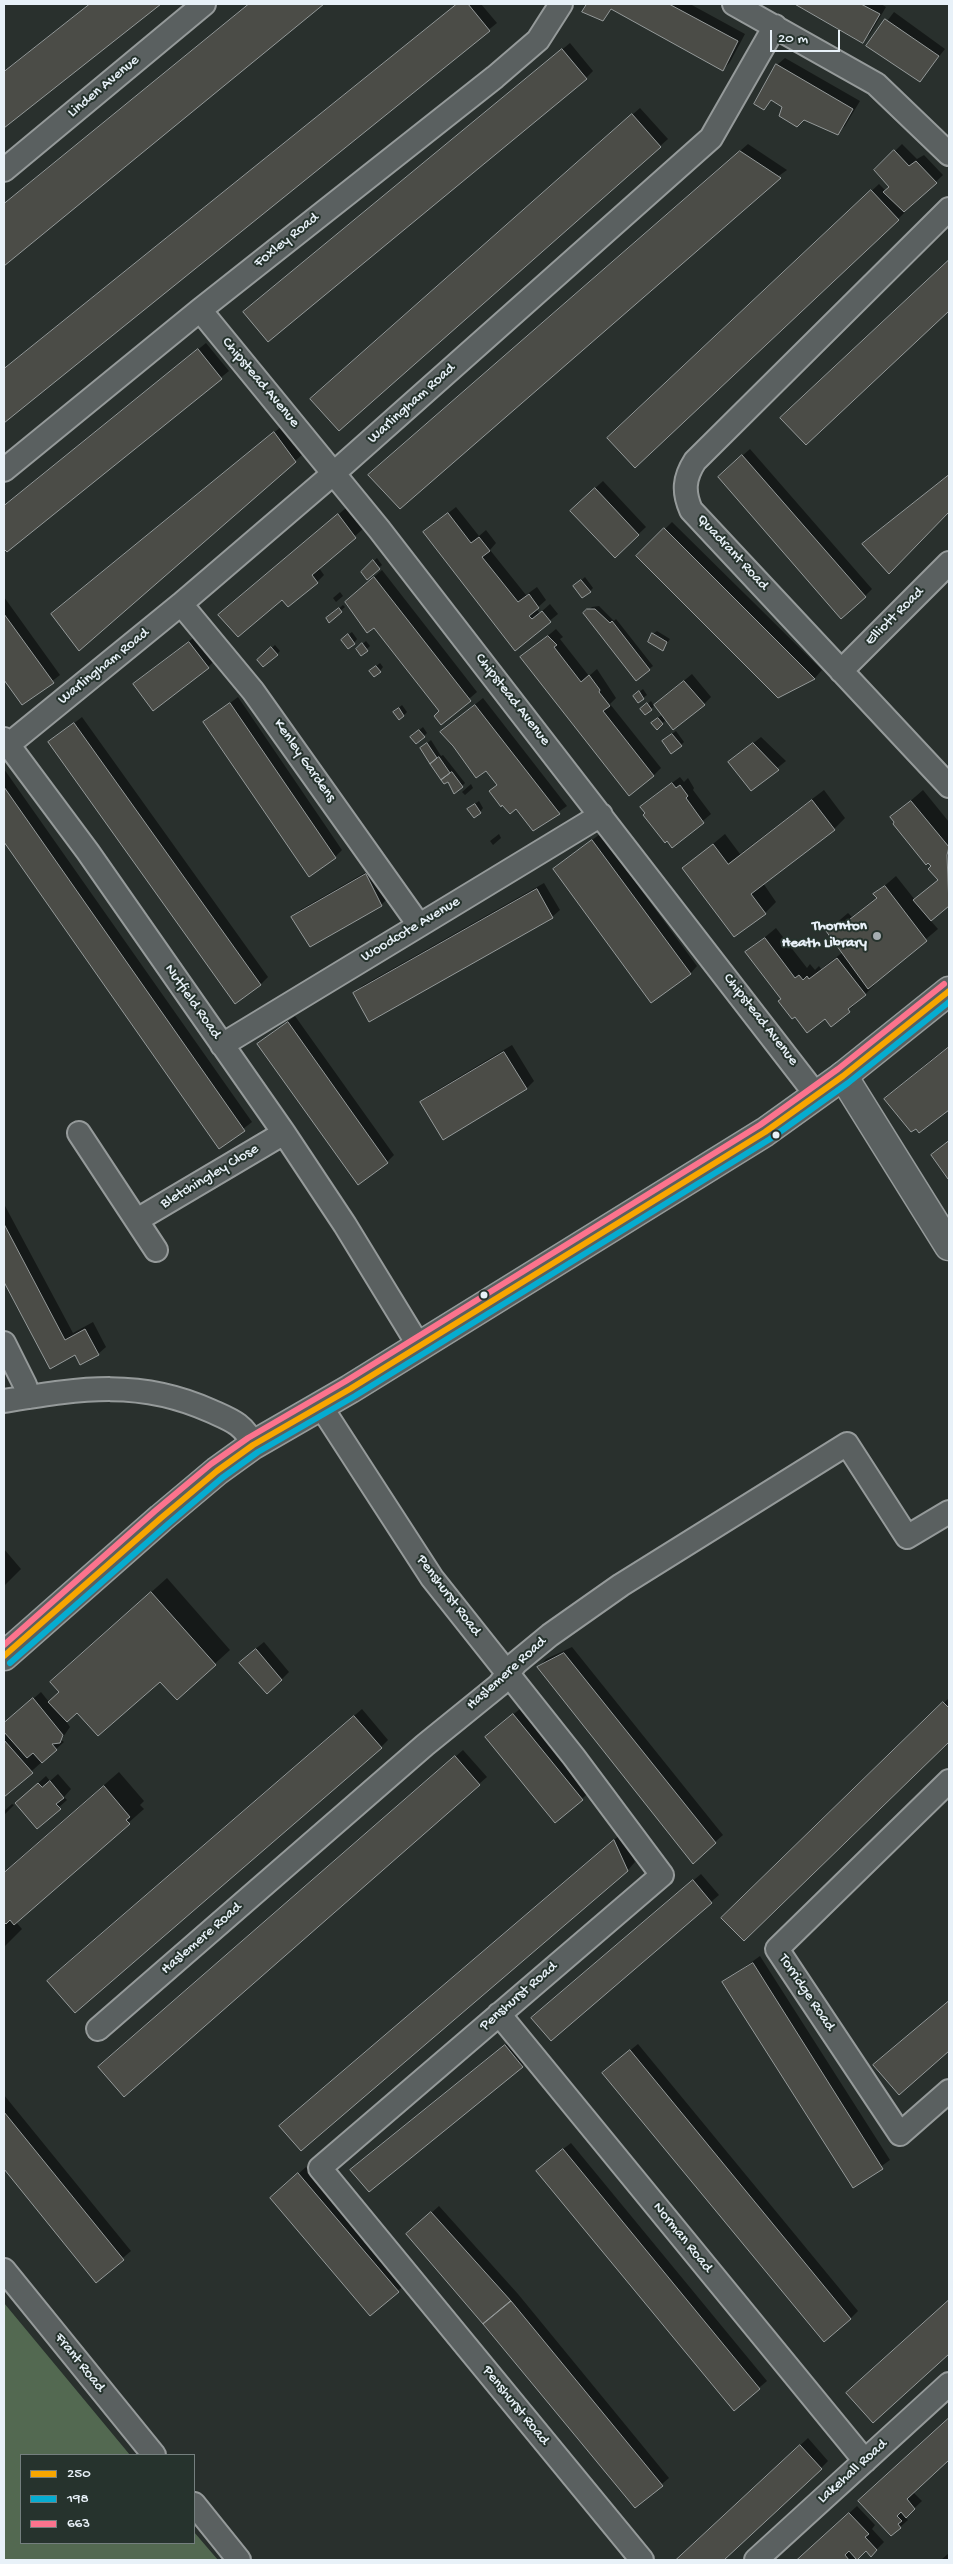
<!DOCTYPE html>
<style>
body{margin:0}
#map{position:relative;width:953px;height:2564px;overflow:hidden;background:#29302d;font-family:"Gochi Hand",sans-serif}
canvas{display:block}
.frame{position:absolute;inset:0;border:5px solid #e8f1f8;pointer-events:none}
.legend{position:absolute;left:20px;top:2454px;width:175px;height:90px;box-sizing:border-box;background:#26332d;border:1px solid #747f7e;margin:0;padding:6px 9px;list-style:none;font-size:15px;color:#e8f1f8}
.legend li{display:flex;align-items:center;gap:10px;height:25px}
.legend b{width:25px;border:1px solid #747f7e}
.scale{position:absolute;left:770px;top:30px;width:70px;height:22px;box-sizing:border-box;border:2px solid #e8f1f8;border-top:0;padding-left:6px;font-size:15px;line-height:18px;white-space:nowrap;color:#e8f1f8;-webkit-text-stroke:4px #26332d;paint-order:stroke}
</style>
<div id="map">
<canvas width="953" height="2564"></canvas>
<div class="frame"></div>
<ul class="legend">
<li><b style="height:6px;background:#f7a600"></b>250</li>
<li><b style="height:6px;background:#06acd0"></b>198</li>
<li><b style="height:6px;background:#fc738d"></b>663</li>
</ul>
<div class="scale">20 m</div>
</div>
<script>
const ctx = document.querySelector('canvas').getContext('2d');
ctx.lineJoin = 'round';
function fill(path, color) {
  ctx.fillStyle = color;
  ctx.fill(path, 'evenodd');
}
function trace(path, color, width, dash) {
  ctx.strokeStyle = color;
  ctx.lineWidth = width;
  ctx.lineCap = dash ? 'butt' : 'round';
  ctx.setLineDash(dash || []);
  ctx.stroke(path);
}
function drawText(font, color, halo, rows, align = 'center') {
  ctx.font = font + ' "Gochi Hand",sans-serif';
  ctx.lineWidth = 4;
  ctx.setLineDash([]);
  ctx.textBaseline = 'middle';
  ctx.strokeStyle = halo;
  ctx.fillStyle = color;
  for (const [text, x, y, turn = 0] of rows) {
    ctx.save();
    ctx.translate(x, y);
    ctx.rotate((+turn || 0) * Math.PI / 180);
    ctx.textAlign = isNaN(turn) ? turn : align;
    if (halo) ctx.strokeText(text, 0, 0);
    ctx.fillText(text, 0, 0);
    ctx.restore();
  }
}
fill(new Path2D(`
 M 4,2303 L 130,2455 L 21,2455 L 21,2543 L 194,2543 L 194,2532 L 218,2560 L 4,2560 Z`), '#536951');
fill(new Path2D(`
 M 90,4 L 159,4 L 4,127 L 4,72 Z
 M 249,4 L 322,4 L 4,264 L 4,204 Z
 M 457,4 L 481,4 L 497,23 L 4,421 L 4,369 Z
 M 589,4 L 690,4 L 745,34 L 730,62 L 723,70 L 613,8 L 602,20 L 584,11 Z
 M 797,4 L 881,4 L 886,7 L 870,34 L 863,41 Z
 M 894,12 L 945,49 L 920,80 L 868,46 Z
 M 570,43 L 593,71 L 586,78 L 245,312 Z
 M 785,58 L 860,101 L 845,126 L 837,134 L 772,99 L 764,108 L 777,65 Z
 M 640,108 L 668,139 L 339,430 L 319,391 Z
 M 748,144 L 787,170 L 377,468 Z
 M 902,144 L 917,159 L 924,155 L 943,175 L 898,219 L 616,430 L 879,184 L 886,191 L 890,187 L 876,170 Z
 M 206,343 L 229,371 L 7,550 L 4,547 L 4,506 Z
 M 282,426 L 303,454 L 295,461 L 53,614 Z
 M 750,449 L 872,589 L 865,596 L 726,470 Z
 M 603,481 L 646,527 L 615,556 L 579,503 Z
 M 456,507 L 479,536 L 486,530 L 496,543 L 490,550 L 526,595 L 537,587 L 546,600 L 536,609 L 540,613 L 550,604 L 558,614 L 515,649 L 424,532 Z
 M 346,508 L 363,529 L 319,568 L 324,575 L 317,582 L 282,598 L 227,608 Z
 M 672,522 L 822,670 L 815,678 L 779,697 L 638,556 Z
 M 377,558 L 382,565 L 368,578 L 362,572 Z
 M 382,570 L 477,692 L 441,723 L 440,711 L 374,626 L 346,602 Z
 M 585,577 L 593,588 L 590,591 L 578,583 Z
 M 340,592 L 343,596 L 336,602 L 333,598 Z
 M 4,597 L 60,675 L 23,704 L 4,678 Z
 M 343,605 L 345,607 L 329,621 L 331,615 Z
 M 599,606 L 614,621 L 616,619 L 653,666 L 649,669 L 584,614 L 592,607 Z
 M 556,629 L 563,637 L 560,639 L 589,676 L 597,669 L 616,698 L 610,704 L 661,768 L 653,776 L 522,657 Z
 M 657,631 L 670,639 L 663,649 L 653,634 Z
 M 352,632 L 357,639 L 354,643 L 346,636 Z
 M 197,635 L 215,660 L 208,667 L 134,684 Z
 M 366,641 L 370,646 L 362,654 L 357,649 Z
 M 275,645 L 280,651 L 277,654 L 262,657 Z
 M 380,663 L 383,667 L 380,671 L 374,668 Z
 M 692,674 L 711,697 L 704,704 L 667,719 L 657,728 L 656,719 L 663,714 L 655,705 Z
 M 643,689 L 647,695 L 639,701 L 638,693 Z
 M 238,697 L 342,850 L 335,857 L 205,722 Z
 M 483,698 L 567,806 L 533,830 L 486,769 L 454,745 L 441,732 Z
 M 651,701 L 654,706 L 651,709 L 645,706 Z
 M 402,705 L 407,712 L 404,715 L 394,712 Z
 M 82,717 L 268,977 L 261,984 L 50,742 Z
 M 423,727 L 427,733 L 424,736 L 415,734 Z
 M 676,731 L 684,742 L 681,745 L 666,738 Z
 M 761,737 L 786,761 L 751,789 L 730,762 Z
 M 431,740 L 441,756 L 443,755 L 465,783 L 462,786 L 448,780 L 444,783 L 421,749 Z
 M 4,769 L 252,1122 L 220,1147 L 4,839 Z
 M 680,777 L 684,782 L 688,778 L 694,788 L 693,790 L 711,814 L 672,847 L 646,813 L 649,800 Z
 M 471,784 L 473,788 L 465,795 L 462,792 Z
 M 824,790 L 845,818 L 834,829 L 763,883 L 776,902 L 765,913 L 684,868 L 725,834 L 740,854 Z
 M 923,790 L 949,822 L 949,904 L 930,920 L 938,929 L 875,982 L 876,983 L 860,1000 L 831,1026 L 825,1018 L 782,998 L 747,952 L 776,928 L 807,968 L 810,964 L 815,970 L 819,966 L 821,969 L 843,952 L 827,931 L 848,913 L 852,917 L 877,897 L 875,894 L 896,876 L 915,900 L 939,879 L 932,866 L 892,817 Z
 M 479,801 L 483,808 L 480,812 L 472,806 Z
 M 499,834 L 501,838 L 493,845 L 490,841 Z
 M 600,834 L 697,966 L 690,974 L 554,869 Z
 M 373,868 L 388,898 L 381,905 L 293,917 L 300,910 Z
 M 544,883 L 560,910 L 552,917 L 355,993 L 362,986 Z
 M 295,1016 L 394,1155 L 387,1162 L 259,1044 Z
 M 512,1045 L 534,1081 L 526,1089 L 422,1102 L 429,1095 Z
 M 949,1047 L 949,1108 L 885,1099 L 932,1059 Z
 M 4,1204 L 73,1333 L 93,1322 L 106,1347 L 98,1354 L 76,1354 L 51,1367 L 4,1279 Z
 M 4,1549 L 21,1569 L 4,1586 Z
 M 167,1578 L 230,1650 L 177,1698 L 160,1680 L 77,1711 L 66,1721 L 70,1727 L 61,1740 L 64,1742 L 4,1796 L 4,1724 L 41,1692 L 49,1702 L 60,1691 L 67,1668 Z
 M 264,1642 L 289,1672 L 281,1680 L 248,1655 Z
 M 572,1647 L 723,1835 L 715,1842 L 539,1667 L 546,1659 Z
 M 949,1698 L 949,1740 L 744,1940 L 723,1918 Z
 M 521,1708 L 590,1792 L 555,1821 L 486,1737 Z
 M 362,1709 L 388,1740 L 381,1747 L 56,1973 Z
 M 463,1750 L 487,1777 L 124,2095 L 107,2060 Z
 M 119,1772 L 144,1801 L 140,1805 L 144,1809 L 16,1922 L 22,1929 L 4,1947 L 4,1872 Z
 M 58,1774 L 71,1789 L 64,1797 L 67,1800 L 37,1827 L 24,1796 L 46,1776 L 50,1781 Z
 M 12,1804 L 14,1805 L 4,1815 L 4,1811 Z
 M 621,1834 L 635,1862 L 628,1870 L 301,2150 L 288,2119 Z
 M 701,1874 L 719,1895 L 551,2039 L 540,2011 Z
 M 760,1956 L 890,2160 L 854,2186 L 724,1982 Z
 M 513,2039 L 530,2059 L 522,2066 L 359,2163 Z
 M 638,2044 L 858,2311 L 850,2319 L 611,2066 Z
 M 4,2095 L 131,2251 L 96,2281 L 4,2167 Z
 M 571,2143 L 767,2381 L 734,2409 L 545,2163 Z
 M 306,2167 L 406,2284 L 370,2314 L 271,2198 Z
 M 439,2206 L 518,2294 L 669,2478 L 635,2507 L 408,2234 Z
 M 949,2301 L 949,2353 L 874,2421 L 855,2386 Z
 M 949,2419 L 949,2459 L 913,2492 L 922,2501 L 905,2517 L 908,2520 L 891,2535 L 867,2493 Z
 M 808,2438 L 828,2461 L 821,2468 L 722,2560 L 677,2560 Z
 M 857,2506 L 875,2525 L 872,2529 L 884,2542 L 871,2555 L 866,2549 L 853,2560 L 798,2560 Z
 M 949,2553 L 949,2560 L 941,2560 Z`), '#0007');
const building = new Path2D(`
 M 90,4 L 161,4 L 4,128 L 4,72 Z
 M 249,4 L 324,4 L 4,266 L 4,204 Z
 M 457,4 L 468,4 L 490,31 L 4,423 L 4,369 Z
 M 587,4 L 669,4 L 738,41 L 723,71 L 611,9 L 603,21 L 582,12 Z
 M 795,4 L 861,4 L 880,14 L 863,43 Z
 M 885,19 L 939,56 L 920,82 L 866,46 Z
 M 562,49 L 587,79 L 268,342 L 243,312 Z
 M 776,64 L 853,109 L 838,135 L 804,120 L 797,127 L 779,116 L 782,107 L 771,100 L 764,110 L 754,104 Z
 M 632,114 L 661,147 L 339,431 L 310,399 Z
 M 894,150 L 909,166 L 916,161 L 937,183 L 904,212 L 883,192 L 889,187 L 874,170 Z
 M 740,151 L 781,178 L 400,509 L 368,475 Z
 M 871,190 L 899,220 L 635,468 L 607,438 Z
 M 949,260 L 949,311 L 806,445 L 780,418 Z
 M 198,349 L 222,379 L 7,552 L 4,549 L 4,506 Z
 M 274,432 L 296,462 L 79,651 L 51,614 Z
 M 742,455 L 866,597 L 841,619 L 718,477 Z
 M 949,475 L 949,512 L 889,574 L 862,544 Z
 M 595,488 L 639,535 L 615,558 L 570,511 Z
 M 448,513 L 471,543 L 479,537 L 490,551 L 482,557 L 518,602 L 529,594 L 539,608 L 529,616 L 532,619 L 542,611 L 551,622 L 515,651 L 423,532 Z
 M 338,514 L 356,538 L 312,575 L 318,583 L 288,607 L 282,600 L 238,637 L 218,615 Z
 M 664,528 L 815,679 L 778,698 L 636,556 Z
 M 373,560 L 380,569 L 367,580 L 361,572 Z
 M 374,577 L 471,701 L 441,725 L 434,716 L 439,711 L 374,628 L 367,633 L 345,602 Z
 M 581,580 L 591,592 L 582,598 L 573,586 Z
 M 339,608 L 342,612 L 329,623 L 326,618 Z
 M 587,609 L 595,609 L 610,623 L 612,621 L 650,670 L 636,681 L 583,613 Z
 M 4,614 L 54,683 L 22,705 L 4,680 Z
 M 652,633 L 667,642 L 663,651 L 648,642 Z
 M 348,634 L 355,644 L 348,649 L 341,640 Z
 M 548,636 L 557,645 L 554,647 L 581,682 L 589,675 L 600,690 L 599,692 L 610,706 L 603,711 L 654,776 L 629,796 L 520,657 Z
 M 189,642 L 209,668 L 153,711 L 133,684 Z
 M 362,643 L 368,651 L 361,656 L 356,649 Z
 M 271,647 L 278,655 L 263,667 L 257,660 Z
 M 376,666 L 381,672 L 374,677 L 369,671 Z
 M 684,681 L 705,705 L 673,730 L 654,705 Z
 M 639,691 L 644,699 L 638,703 L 633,696 Z
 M 230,703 L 336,858 L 309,877 L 203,722 Z
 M 647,703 L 652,710 L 645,715 L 640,709 Z
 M 475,705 L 560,814 L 533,831 L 516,809 L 510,814 L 502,805 L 501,807 L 489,791 L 497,785 L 486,771 L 476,778 L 453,746 L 440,732 Z
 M 399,708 L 404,716 L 399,720 L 393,712 Z
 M 658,718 L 663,724 L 657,730 L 651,723 Z
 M 74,723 L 261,985 L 235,1004 L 48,742 Z
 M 419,730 L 425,737 L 416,744 L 410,737 Z
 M 672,734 L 682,746 L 671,754 L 662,741 Z
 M 427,743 L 437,758 L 430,764 L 420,748 Z
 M 753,743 L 779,770 L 751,791 L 728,762 Z
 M 439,757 L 450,773 L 441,780 L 430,764 Z
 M 452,772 L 463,787 L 454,794 L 448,782 L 444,784 L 441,780 Z
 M 672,783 L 676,788 L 680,785 L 688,796 L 686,798 L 704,823 L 672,848 L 667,841 L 665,843 L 643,815 L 645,813 L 640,807 Z
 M 4,787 L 245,1131 L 219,1149 L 4,842 Z
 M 812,800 L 835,830 L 751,894 L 766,914 L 734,937 L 682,868 L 713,844 L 728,864 Z
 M 911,801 L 949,847 L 947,855 L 949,906 L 931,921 L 913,900 L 938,880 L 928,869 L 931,866 L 928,863 L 926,865 L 893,824 L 894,822 L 890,817 Z
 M 475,804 L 481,813 L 474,818 L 467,809 Z
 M 592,840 L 691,974 L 651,1003 L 553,869 Z
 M 366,874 L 382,906 L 310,947 L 291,917 Z
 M 885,886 L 927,941 L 868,989 L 826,931 L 836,923 L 840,927 L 877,898 L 873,894 Z
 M 537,889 L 553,918 L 369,1022 L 353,993 Z
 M 765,938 L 795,978 L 799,975 L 803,980 L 807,976 L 809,979 L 837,958 L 866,995 L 848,1009 L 850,1012 L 831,1027 L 825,1019 L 807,1033 L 795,1017 L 792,1019 L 778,1001 L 781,999 L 745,952 Z
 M 288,1022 L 388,1163 L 358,1185 L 257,1044 Z
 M 949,1047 L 949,1110 L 919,1133 L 916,1129 L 911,1132 L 884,1099 Z
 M 504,1052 L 527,1089 L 443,1140 L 420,1102 Z
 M 949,1141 L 949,1178 L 948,1179 L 931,1155 Z
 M 4,1224 L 65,1340 L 85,1329 L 99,1355 L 80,1365 L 75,1355 L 50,1369 L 4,1282 Z
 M 151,1592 L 216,1665 L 177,1700 L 160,1682 L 98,1736 L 77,1713 L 67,1722 L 48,1702 L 59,1692 L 50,1682 Z
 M 256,1649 L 282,1680 L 267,1694 L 239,1663 Z
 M 564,1653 L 716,1843 L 693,1864 L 537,1667 Z
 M 33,1698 L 63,1735 L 60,1743 L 52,1744 L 57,1750 L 42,1763 L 33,1753 L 27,1758 L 4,1732 L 4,1723 Z
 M 943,1702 L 949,1708 L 949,1742 L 744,1941 L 721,1918 Z
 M 513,1714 L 583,1800 L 555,1823 L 485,1737 Z
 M 354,1716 L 382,1748 L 75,2013 L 47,1981 Z
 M 4,1740 L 33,1773 L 4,1797 Z
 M 455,1756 L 480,1785 L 124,2097 L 98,2067 Z
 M 50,1781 L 64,1798 L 56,1804 L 61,1809 L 37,1829 L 15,1803 L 38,1783 L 42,1787 Z
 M 104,1786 L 130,1817 L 126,1820 L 130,1824 L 14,1925 L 10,1920 L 6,1924 L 4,1922 L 4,1873 Z
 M 614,1840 L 628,1871 L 301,2151 L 279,2126 Z
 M 693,1880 L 712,1903 L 551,2041 L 531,2018 Z
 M 753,1963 L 883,2169 L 853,2188 L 722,1982 Z
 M 949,2001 L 949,2051 L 899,2095 L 873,2065 Z
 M 505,2045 L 523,2067 L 369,2192 L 350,2170 Z
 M 630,2050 L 851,2319 L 824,2342 L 602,2073 Z
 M 4,2112 L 124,2260 L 96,2283 L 4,2169 Z
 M 563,2149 L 760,2389 L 734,2411 L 536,2171 Z
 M 298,2173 L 399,2292 L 370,2316 L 270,2198 Z
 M 431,2212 L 511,2301 L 483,2324 L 406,2234 Z
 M 949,2300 L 949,2354 L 873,2423 L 846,2393 Z
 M 511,2301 L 663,2486 L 635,2508 L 483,2324 Z
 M 949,2418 L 949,2460 L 907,2499 L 915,2509 L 906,2518 L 901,2512 L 897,2516 L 902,2521 L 898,2524 L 901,2528 L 891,2536 L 858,2501 Z
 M 800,2445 L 822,2469 L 724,2560 L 676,2560 Z
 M 849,2513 L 869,2534 L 865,2537 L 877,2550 L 871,2557 L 866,2551 L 857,2560 L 849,2551 L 845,2555 L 849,2560 L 797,2560 Z`);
fill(building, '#4b4c47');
trace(building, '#959a9a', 1);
const minor = new Path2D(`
 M 734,4 L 876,84 L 949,154
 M 4,170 L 204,4
 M 949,209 L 695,461 C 684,478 683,492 691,510 L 949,786
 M 200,310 L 379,529 L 817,1096
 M 4,470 L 200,310 L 495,77 L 538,40 L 561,4
 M 181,604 L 253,691 L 419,925
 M 841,671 L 949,563
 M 4,739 L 88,852 L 284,1133 L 345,1225 L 419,1346
 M 8,745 L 181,604 L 334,473 L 711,138 L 775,26
 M 222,1045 L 601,815
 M 79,1133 L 156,1250
 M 137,1220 L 284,1133
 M 4,1343 L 25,1385 L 29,1397
 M 4,1401 C 78,1389 139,1378 211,1411 C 231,1420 244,1424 253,1445
 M 320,1405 L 432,1578 L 574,1757 L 662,1875 L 320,2168 L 642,2560
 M 949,1781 L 777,1949 L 900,2134 L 949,2091
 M 499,2014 L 865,2461
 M 98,2029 L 425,1745 L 499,1685 L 516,1663 L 550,1635 L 621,1585 L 847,1444 L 907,1537 L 949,1512
 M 4,2270 L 154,2455
 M 194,2504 L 239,2560
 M 756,2560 L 949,2384`);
const tertiary = new Path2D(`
 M 843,1076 L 949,1246`);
const secondary = new Path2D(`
 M 4,1656 L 161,1518 L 217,1471 L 253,1445 L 350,1389 L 765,1132 L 843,1076 L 949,991`);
trace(minor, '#959a9a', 26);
trace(tertiary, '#959a9a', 31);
trace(secondary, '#959a9a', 31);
trace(minor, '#5a6060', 22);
trace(tertiary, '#5a6060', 28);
trace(secondary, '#5a6060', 28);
trace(new Path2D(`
 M 4,1656 L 161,1518 L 217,1471 L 253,1445 L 350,1389 L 765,1132 L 843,1076 L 949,991`), '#f7a600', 6);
trace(new Path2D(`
 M 10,1663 L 167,1525 L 222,1478 L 258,1452 L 355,1396 L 770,1139 L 848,1083 L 949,1002`), '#06acd0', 6);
trace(new Path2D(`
 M 4,1645 L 155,1511 L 211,1464 L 248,1438 L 346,1381 L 760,1125 L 838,1069 L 944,984`), '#fc738d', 6);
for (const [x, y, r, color] of [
 [877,936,5,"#a5adb1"],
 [776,1135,4.5,"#e8f1f8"],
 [484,1295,4.5,"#e8f1f8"]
]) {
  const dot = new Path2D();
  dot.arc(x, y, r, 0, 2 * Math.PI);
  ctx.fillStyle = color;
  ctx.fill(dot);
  trace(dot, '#26332d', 2);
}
drawText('15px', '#e8f1f8', '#26332d', [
 ["Linden Avenue",104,87,-40],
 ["Foxley Road",287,241,-39],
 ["Chipstead Avenue",260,383,50],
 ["Warlingham Road",412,404,-42],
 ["Quadrant Road",732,553,47],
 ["Elliott Road",895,617,-45],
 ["Warlingham Road",104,667,-39],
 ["Chipstead Avenue",512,700,52],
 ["Kenley Gardens",304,761,55],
 ["Woodcote Avenue",411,930,-31],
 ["Nutfield Road",192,1002,55],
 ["Chipstead Avenue",760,1020,52],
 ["Bletchingley Close",210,1177,-31],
 ["Penshurst Road",448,1596,53],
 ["Haslemere Road",507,1674,-42],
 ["Haslemere Road",202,1939,-41],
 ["Torridge Road",806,1993,56],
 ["Penshurst Road",519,1997,-41],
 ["Norman Road",682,2238,51],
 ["Frant Road",79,2363,51],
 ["Penshurst Road",515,2406,51],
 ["Lakehall Road",853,2472,-42]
]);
drawText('bold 15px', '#e8f1f8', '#26332d', [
 ["Thornton",867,927],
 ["Heath Library",867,944]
], 'right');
</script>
